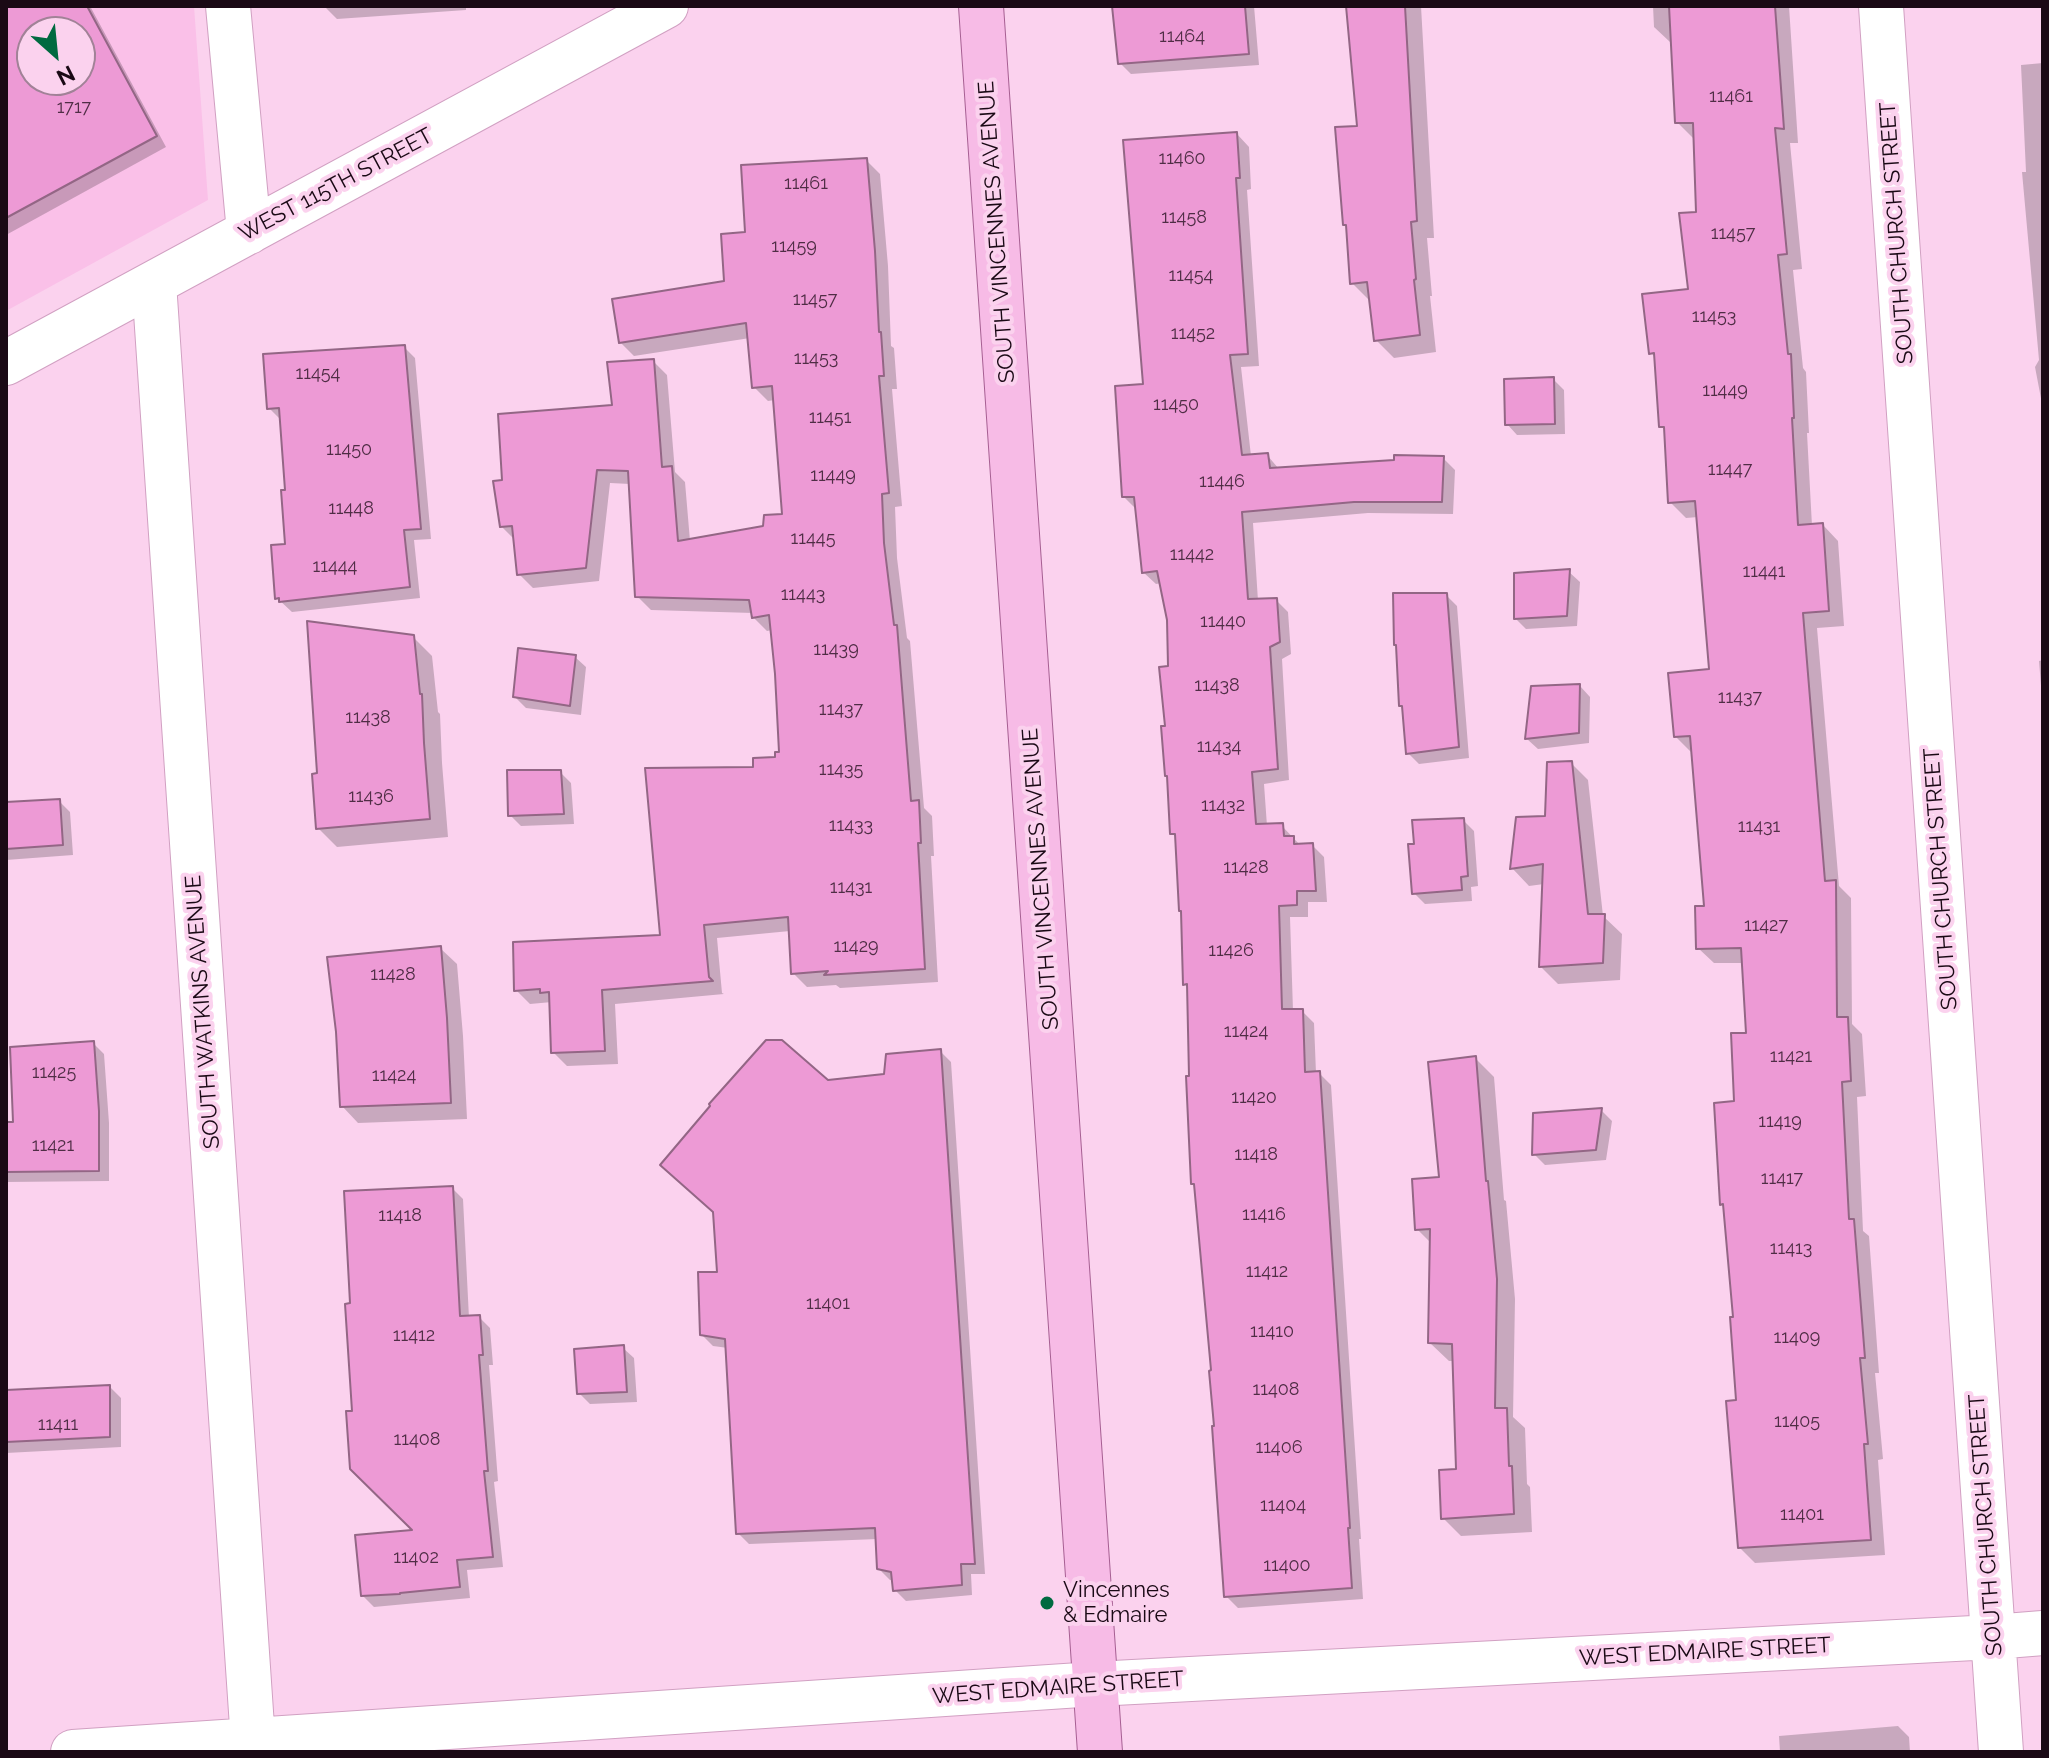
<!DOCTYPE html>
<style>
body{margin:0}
#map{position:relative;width:2049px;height:1758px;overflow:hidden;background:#fbd2ee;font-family:Raleway,sans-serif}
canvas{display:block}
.frame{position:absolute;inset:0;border:8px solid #1a0915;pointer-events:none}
.north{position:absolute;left:16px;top:16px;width:80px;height:80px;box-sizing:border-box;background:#fbd2ee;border:2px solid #a18297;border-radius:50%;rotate:153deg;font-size:22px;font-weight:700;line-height:32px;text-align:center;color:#1a0915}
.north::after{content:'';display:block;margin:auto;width:28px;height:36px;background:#006a40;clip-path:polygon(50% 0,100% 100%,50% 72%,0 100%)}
</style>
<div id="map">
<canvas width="2049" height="1758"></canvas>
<div class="frame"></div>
<div class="north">N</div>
</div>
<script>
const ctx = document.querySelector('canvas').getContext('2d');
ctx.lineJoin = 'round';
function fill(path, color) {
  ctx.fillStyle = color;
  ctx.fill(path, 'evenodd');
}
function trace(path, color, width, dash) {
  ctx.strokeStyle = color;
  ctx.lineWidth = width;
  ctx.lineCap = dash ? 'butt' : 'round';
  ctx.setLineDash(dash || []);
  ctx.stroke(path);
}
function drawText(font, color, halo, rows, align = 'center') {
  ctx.font = font + ' Raleway,sans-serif';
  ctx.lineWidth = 8;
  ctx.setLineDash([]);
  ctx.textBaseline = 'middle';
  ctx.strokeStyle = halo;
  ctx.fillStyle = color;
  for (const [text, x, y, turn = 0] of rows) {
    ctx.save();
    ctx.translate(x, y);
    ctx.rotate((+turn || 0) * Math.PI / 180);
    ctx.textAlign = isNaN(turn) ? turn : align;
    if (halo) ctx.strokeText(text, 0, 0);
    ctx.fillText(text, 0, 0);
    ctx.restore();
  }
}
fill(new Path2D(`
 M 6,6 L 194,6 L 208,200 L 6,311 ZM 32,32 L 80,32 L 80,80 L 32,80 Z`), '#fac0e8');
fill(new Path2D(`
 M 6,6 L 90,6 L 166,147 L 6,235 ZM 32,32 L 80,32 L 80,80 L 32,80 Z
 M 326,6 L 466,6 L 466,10 L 337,19 L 326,8 Z
 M 1114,6 L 1254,6 L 1259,65 L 1131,74 L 1120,63 Z
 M 1348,6 L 1421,6 L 1434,238 L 1427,238 L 1432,296 L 1430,296 L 1436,352 L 1394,358 L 1376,340 L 1372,300 L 1369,300 L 1352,283 L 1348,228 L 1345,225 L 1359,128 Z
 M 1653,6 L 1789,6 L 1798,143 L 1790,143 L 1802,269 L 1793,270 L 1803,368 L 1806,372 L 1809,433 L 1807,433 L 1812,526 L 1823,525 L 1838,541 L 1844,626 L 1817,628 L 1839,886 L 1851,898 L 1852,1024 L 1862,1034 L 1866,1096 L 1857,1097 L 1863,1231 L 1869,1236 L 1879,1373 L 1875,1373 L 1883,1459 L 1878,1460 L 1885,1555 L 1755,1563 L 1739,1547 L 1738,1402 L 1735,1319 L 1725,1207 L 1722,1204 L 1748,1035 L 1744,963 L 1714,963 L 1698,948 L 1707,908 L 1693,752 L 1691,752 L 1676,737 L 1711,671 L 1698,517 L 1686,518 L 1670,502 L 1666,432 L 1661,426 L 1656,358 L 1651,353 L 1690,291 L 1698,213 L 1695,138 L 1693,138 L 1677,122 L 1673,42 L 1670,42 L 1654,27 Z
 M 2043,63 L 2043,409 L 2035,367 L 2039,360 L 2022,172 L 2026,172 L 2021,65 Z
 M 1237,134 L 1249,147 L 1251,189 L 1247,190 L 1259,366 L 1241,367 L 1251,456 L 1267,455 L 1279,469 L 1443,458 L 1455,470 L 1453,514 L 1368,513 L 1253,523 L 1258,601 L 1276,600 L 1288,612 L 1291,654 L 1282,659 L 1289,780 L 1264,784 L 1267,826 L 1282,826 L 1301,846 L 1312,845 L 1324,857 L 1327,902 L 1308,902 L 1308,917 L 1290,917 L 1293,1011 L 1302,1011 L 1314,1023 L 1316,1073 L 1319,1073 L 1331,1085 L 1359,1510 L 1361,1539 L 1359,1539 L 1363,1599 L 1238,1608 L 1226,1596 L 1216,1428 L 1196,1187 L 1193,1183 L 1189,987 L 1185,984 L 1183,912 L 1177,839 L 1172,833 L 1167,727 L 1170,668 L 1169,619 L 1162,583 L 1156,584 L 1143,572 L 1136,509 L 1124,497 L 1145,386 Z
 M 866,160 L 880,174 L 888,266 L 891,346 L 894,348 L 897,389 L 892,389 L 902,506 L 895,507 L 897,558 L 907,638 L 910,641 L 924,808 L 932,816 L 934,856 L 931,856 L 938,982 L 840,988 L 836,985 L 807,987 L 793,973 L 790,931 L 717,938 L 722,993 L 724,994 L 615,1004 L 618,1064 L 567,1066 L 553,1052 L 552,1002 L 530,1004 L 516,990 L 662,937 L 755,769 L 781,754 L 772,630 L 767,631 L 753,617 L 753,613 L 651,610 L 637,596 L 630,484 L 610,483 L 599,581 L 533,588 L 519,574 L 515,540 L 502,527 L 504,482 L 614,407 L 653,361 L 667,375 L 675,472 L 685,482 L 690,541 L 765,528 L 784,516 L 775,400 L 768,401 L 754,387 L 750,338 L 634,356 L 620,342 L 726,283 L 747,233 Z
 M 404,347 L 415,358 L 431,539 L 414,540 L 420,598 L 292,612 L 277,598 L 287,546 L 287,492 L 280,419 L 269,408 Z
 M 1553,379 L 1564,390 L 1565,434 L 1517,435 L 1507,424 Z
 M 1569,572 L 1580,582 L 1577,626 L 1526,629 L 1516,619 Z
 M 1446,595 L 1457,606 L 1469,758 L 1419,764 L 1408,753 L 1404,708 L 1401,705 Z
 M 413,637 L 432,656 L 438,712 L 440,714 L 442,763 L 448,837 L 337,847 L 318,828 L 319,775 Z
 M 575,657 L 586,667 L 581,715 L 526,708 L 515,697 Z
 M 2043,660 L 2043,710 L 2039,661 Z
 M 1580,686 L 1590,697 L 1589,743 L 1538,749 L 1527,739 Z
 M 1571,763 L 1588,780 L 1603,916 L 1622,934 L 1620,980 L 1558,984 L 1541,967 L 1544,884 L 1529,886 L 1512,868 L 1547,818 Z
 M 560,772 L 571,783 L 574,824 L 521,826 L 510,815 Z
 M 59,801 L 70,812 L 73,855 L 6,860 L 6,804 Z
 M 1463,820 L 1474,831 L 1478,886 L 1471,887 L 1472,901 L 1425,904 L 1414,893 Z
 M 440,948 L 457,964 L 463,1036 L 467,1119 L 358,1123 L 342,1106 Z
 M 93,1043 L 104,1054 L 109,1123 L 109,1181 L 6,1182 L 6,1124 L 15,1124 Z
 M 940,1051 L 951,1062 L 985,1574 L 971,1574 L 972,1595 L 906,1601 L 895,1590 L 894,1580 L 890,1580 L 879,1569 L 878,1539 L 749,1544 L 738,1533 L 728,1348 L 713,1346 L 702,1335 L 719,1274 L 827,1082 L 886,1076 Z
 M 1475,1058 L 1494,1077 L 1504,1200 L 1506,1201 L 1515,1299 L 1513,1417 L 1525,1428 L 1527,1484 L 1530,1487 L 1532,1532 L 1461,1536 L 1443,1518 L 1458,1471 L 1454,1361 L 1449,1361 L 1430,1343 L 1432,1244 L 1417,1229 L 1441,1179 Z
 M 1601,1110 L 1612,1121 L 1606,1160 L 1545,1165 L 1534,1154 Z
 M 452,1188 L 463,1199 L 469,1318 L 479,1317 L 490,1328 L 493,1365 L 489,1365 L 498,1481 L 494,1482 L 503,1567 L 467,1570 L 470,1598 L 374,1607 L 363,1596 L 416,1532 L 354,1413 L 352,1305 Z
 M 623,1348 L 634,1358 L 637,1402 L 590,1404 L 579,1393 Z
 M 110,1387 L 121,1398 L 121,1447 L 6,1453 L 6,1392 Z
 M 1898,1726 L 1909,1737 L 1910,1752 L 1780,1752 L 1779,1736 Z`), '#0003');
const building = new Path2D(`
 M 6,6 L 87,6 L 157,136 L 6,218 ZM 32,32 L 80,32 L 80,80 L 32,80 Z
 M 1112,6 L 1245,6 L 1249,54 L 1118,64 Z
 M 1346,6 L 1405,6 L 1417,221 L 1411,222 L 1416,279 L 1414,280 L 1420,335 L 1374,341 L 1367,282 L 1350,284 L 1346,225 L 1343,225 L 1335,127 L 1357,126 Z
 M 1669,6 L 1775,6 L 1784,129 L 1775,128 L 1787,254 L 1778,255 L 1788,354 L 1791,354 L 1794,418 L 1792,418 L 1798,525 L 1823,523 L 1829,611 L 1803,613 L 1825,881 L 1836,880 L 1837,1017 L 1848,1017 L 1851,1081 L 1842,1082 L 1849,1219 L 1854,1219 L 1865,1358 L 1860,1358 L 1868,1444 L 1864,1444 L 1871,1540 L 1738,1548 L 1726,1401 L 1736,1400 L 1730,1317 L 1733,1317 L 1723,1204 L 1720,1205 L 1714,1103 L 1734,1101 L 1731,1033 L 1746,1033 L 1741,948 L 1696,949 L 1695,906 L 1704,906 L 1690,736 L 1674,737 L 1668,673 L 1709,669 L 1695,501 L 1668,503 L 1664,427 L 1659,427 L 1654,353 L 1649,354 L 1642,294 L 1688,289 L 1679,213 L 1696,212 L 1693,123 L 1675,123 Z
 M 1237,132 L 1240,178 L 1236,178 L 1248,354 L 1230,355 L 1242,455 L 1268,453 L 1270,468 L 1394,460 L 1394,455 L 1444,456 L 1442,502 L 1354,502 L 1242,512 L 1248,599 L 1277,598 L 1280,642 L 1270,647 L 1278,769 L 1252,772 L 1256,824 L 1283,823 L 1284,836 L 1294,836 L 1294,844 L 1313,843 L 1316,891 L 1297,891 L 1297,905 L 1279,906 L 1282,1009 L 1303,1009 L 1305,1072 L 1320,1071 L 1348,1497 L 1350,1528 L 1348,1528 L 1352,1588 L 1224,1597 L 1212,1426 L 1214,1426 L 1209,1371 L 1211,1370 L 1194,1184 L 1191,1184 L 1186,1076 L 1189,1076 L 1187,984 L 1183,985 L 1181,911 L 1179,911 L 1175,834 L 1170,834 L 1167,776 L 1165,776 L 1161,726 L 1165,726 L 1159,667 L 1168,666 L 1167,620 L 1157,571 L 1142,573 L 1134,497 L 1122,497 L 1115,386 L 1143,384 L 1123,140 Z
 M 867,158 L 875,251 L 879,332 L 881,332 L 884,376 L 879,376 L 889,493 L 882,494 L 884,543 L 894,625 L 897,625 L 911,801 L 919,800 L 921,843 L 918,843 L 925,969 L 824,975 L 828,971 L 791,974 L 788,917 L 704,925 L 709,977 L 713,981 L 602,990 L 605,1051 L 551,1053 L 549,992 L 540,993 L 540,989 L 514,991 L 513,942 L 660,935 L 645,768 L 753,767 L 753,758 L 775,757 L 775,752 L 779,752 L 775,674 L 769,615 L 752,618 L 749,600 L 635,597 L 628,471 L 597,470 L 586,568 L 517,575 L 512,526 L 500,527 L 493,481 L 502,480 L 498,414 L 612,405 L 607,362 L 654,359 L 662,467 L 672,466 L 678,541 L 763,526 L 764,515 L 782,514 L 772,386 L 752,388 L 746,323 L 619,343 L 612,299 L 724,281 L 721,234 L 745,232 L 741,165 Z
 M 405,345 L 421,529 L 404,530 L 410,587 L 279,602 L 279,598 L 275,599 L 271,545 L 285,544 L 281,490 L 285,490 L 279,408 L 267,409 L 263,354 Z
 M 1554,377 L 1555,424 L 1505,425 L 1504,379 Z
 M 1570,569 L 1567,616 L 1514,619 L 1514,573 Z
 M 1393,593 L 1447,593 L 1459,747 L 1406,754 L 1402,706 L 1399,706 L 1396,645 L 1394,645 Z
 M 307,621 L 414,635 L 420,694 L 422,694 L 424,743 L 430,819 L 316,829 L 312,774 L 317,773 Z
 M 518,648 L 576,655 L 570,706 L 513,697 Z
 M 1580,684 L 1579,733 L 1525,739 L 1531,686 Z
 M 1572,761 L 1588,914 L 1605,914 L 1603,963 L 1539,967 L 1543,864 L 1510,869 L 1516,817 L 1545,816 L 1547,762 Z
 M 507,770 L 561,770 L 564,814 L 508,816 Z
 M 60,799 L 63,845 L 6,849 L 6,802 Z
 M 1464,818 L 1468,876 L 1461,877 L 1462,890 L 1412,894 L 1408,844 L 1414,844 L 1412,820 Z
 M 441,946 L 447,1018 L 451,1103 L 340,1107 L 336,1032 L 327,957 Z
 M 766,1040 L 782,1040 L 828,1080 L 884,1074 L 886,1054 L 941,1049 L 975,1564 L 961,1564 L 962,1585 L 893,1591 L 891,1572 L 877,1569 L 875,1528 L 736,1534 L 725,1339 L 700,1335 L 698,1272 L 717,1272 L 713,1212 L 660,1165 L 710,1106 L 709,1104 Z
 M 94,1041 L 99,1111 L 99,1171 L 6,1172 L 6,1122 L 13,1122 L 10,1047 Z
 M 1476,1056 L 1486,1181 L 1488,1181 L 1497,1279 L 1495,1408 L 1507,1408 L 1509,1466 L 1512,1466 L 1514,1514 L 1441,1519 L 1439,1470 L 1456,1469 L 1452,1344 L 1428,1343 L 1430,1229 L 1415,1230 L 1412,1179 L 1439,1177 L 1428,1062 Z
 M 1602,1108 L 1596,1150 L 1532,1155 L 1533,1113 Z
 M 453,1186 L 460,1316 L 480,1315 L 483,1355 L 479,1355 L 488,1471 L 484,1471 L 493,1557 L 457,1560 L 460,1587 L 400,1593 L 400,1594 L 361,1596 L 355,1535 L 412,1530 L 350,1469 L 346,1411 L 352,1411 L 345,1304 L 350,1303 L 344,1191 Z
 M 624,1345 L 627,1392 L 577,1394 L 574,1349 Z
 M 110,1385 L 110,1437 L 6,1442 L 6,1390 Z`);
fill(building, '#ed9ad5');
trace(building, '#936685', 2);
const minor = new Path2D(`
 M 228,6 L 249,232
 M 1881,6 L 2001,1752
 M 154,283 L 253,1741
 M 6,363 L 666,6
 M 73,1752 L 1095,1684 L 1993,1637 L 2043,1633`);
const major = new Path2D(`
 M 981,6 L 1100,1752`);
trace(minor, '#d1a0c2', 46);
trace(major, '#a65f92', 46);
trace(minor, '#fff', 44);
trace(major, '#f7bbe6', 44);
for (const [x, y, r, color] of [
 [1047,1603,8,"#006a40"]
]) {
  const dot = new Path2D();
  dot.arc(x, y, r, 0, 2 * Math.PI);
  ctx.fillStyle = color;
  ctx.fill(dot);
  trace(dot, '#fbd2ee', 3);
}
drawText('18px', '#4f2d45', null, [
 ["11464",1182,37],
 ["11461",1731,97],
 ["1717",74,108],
 ["11460",1182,159],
 ["11461",806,184],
 ["11458",1184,218],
 ["11457",1733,234],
 ["11459",794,247],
 ["11454",1191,276],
 ["11457",815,300],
 ["11453",1714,317],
 ["11452",1193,334],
 ["11453",816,359],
 ["11454",318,374],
 ["11449",1725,391],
 ["11450",1176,405],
 ["11451",830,418],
 ["11450",349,450],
 ["11447",1730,470],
 ["11449",833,476],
 ["11446",1222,482],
 ["11448",351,509],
 ["11445",813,539],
 ["11442",1192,555],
 ["11444",335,567],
 ["11441",1764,572],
 ["11443",803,595],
 ["11440",1223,622],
 ["11439",836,650],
 ["11438",1217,686],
 ["11437",1740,698],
 ["11437",841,710],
 ["11438",368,718],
 ["11434",1219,747],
 ["11435",841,770],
 ["11436",371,797],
 ["11432",1223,806],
 ["11433",851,826],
 ["11431",1759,827],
 ["11428",1246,868],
 ["11431",851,888],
 ["11427",1766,926],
 ["11429",856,947],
 ["11426",1231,951],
 ["11428",393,975],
 ["11424",1246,1032],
 ["11421",1791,1057],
 ["11425",54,1073],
 ["11424",394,1076],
 ["11420",1254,1098],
 ["11419",1780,1122],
 ["11421",53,1146],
 ["11418",1256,1155],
 ["11417",1782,1179],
 ["11416",1264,1215],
 ["11418",400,1216],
 ["11413",1791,1249],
 ["11412",1267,1272],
 ["11401",828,1304],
 ["11410",1272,1332],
 ["11412",414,1336],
 ["11409",1797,1338],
 ["11408",1276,1390],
 ["11405",1797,1422],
 ["11411",58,1425],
 ["11408",417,1440],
 ["11406",1279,1448],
 ["11404",1283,1506],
 ["11401",1802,1515],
 ["11402",416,1558],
 ["11400",1287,1566]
]);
drawText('22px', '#1a0915', '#fbd2ee', [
 ["WEST 115TH STREET",336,185,-28],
 ["SOUTH VINCENNES AVENUE",997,232,-94],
 ["SOUTH CHURCH STREET",1897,233,-94],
 ["SOUTH VINCENNES AVENUE",1041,879,-94],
 ["SOUTH CHURCH STREET",1941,879,-94],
 ["SOUTH WATKINS AVENUE",203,1012,-94],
 ["SOUTH CHURCH STREET",1986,1525,-94],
 ["WEST EDMAIRE STREET",1705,1652,-3],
 ["WEST EDMAIRE STREET",1058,1688,-4]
]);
drawText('22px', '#1a0915', '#fbd2ee', [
 ["Vincennes",1063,1590],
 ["& Edmaire",1063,1615]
], 'left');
</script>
